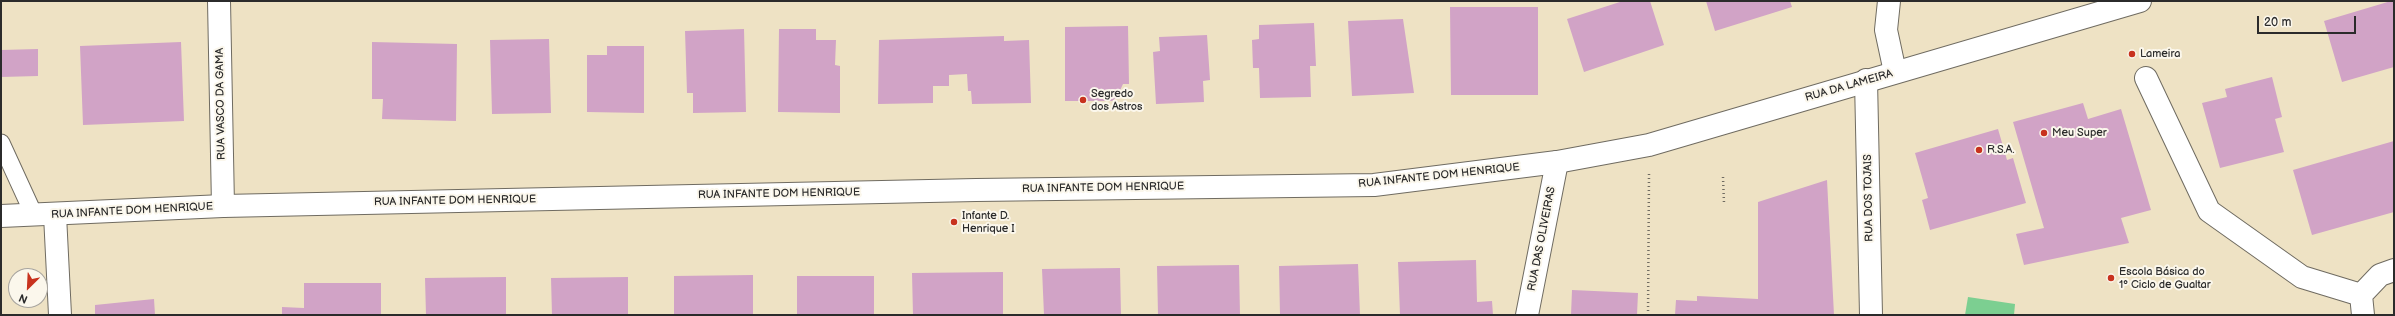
<!DOCTYPE html>
<meta charset="utf-8">
<style>
body{margin:0}
#map{position:relative;width:2395px;height:316px;overflow:hidden;background:#eee2c4;font-family:"Balsamiq Sans",sans-serif}
canvas{display:block}
.frame{position:absolute;inset:0;border:2px solid #2b2b2b;pointer-events:none}
.north{position:absolute;left:8px;top:268px;width:40px;height:40px;box-sizing:border-box;background:#fbf7ec;border:1px solid #a8a59f;border-radius:50%;rotate:204deg;font-size:11px;font-weight:700;line-height:16px;text-align:center;color:#2b2b2b}
.north::after{content:'';display:block;margin:auto;width:14px;height:18px;background:#c8321e;clip-path:polygon(50% 0,100% 100%,50% 72%,0 100%)}
.scale{position:absolute;left:2257px;top:16px;width:99px;height:18px;box-sizing:border-box;border:2px solid #2b2b2b;border-top:0;padding-left:5px;font-size:12px;line-height:14px;white-space:nowrap;color:#2b2b2b;-webkit-text-stroke:3px #fbf7ec;paint-order:stroke}
</style>
<div id="map">
<canvas width="2395" height="316"></canvas>
<div class="frame"></div>
<div class="north">N</div>
<div class="scale">20 m</div>
</div>
<script>
const ctx = document.querySelector('canvas').getContext('2d');
ctx.lineJoin = 'round';
function fill(path, color) {
  ctx.fillStyle = color;
  ctx.fill(path, 'evenodd');
}
function trace(path, color, width, dash) {
  ctx.strokeStyle = color;
  ctx.lineWidth = width;
  ctx.lineCap = dash ? 'butt' : 'round';
  ctx.setLineDash(dash || []);
  ctx.stroke(path);
}
function drawText(font, color, halo, rows, align = 'center') {
  ctx.font = font + ' "Balsamiq Sans",sans-serif';
  ctx.lineWidth = 4;
  ctx.setLineDash([]);
  ctx.textBaseline = 'middle';
  ctx.strokeStyle = halo;
  ctx.fillStyle = color;
  for (const [text, x, y, turn = 0] of rows) {
    ctx.save();
    ctx.translate(x, y);
    ctx.rotate((+turn || 0) * Math.PI / 180);
    ctx.textAlign = isNaN(turn) ? turn : align;
    if (halo) ctx.strokeText(text, 0, 0);
    ctx.fillText(text, 0, 0);
    ctx.restore();
  }
}
fill(new Path2D(`
 M 1968,297 L 2015,304 L 2014,315 L 1965,315 Z`), '#7ccf91');
fill(new Path2D(`
 M 1623,1 L 1650,1 L 1664,45 L 1584,72 L 1567,19 Z
 M 1706,1 L 1790,1 L 1792,7 L 1715,31 Z
 M 2391,1 L 2394,1 L 2394,67 L 2342,82 L 2324,21 Z
 M 1450,7 L 1538,7 L 1538,95 L 1451,95 Z
 M 1403,19 L 1414,93 L 1352,96 L 1348,21 Z
 M 1314,23 L 1316,66 L 1310,66 L 1311,97 L 1260,98 L 1259,68 L 1253,68 L 1252,40 L 1259,39 L 1259,25 Z
 M 1128,26 L 1129,84 L 1123,84 L 1117,97 L 1112,101 L 1065,101 L 1065,27 Z
 M 744,29 L 746,112 L 693,113 L 693,93 L 687,93 L 685,31 Z
 M 779,29 L 816,29 L 816,40 L 836,40 L 835,65 L 840,66 L 840,113 L 778,112 Z
 M 1207,35 L 1210,80 L 1203,81 L 1204,102 L 1156,104 L 1153,52 L 1160,51 L 1159,37 Z
 M 1004,36 L 1004,41 L 1029,40 L 1031,103 L 972,104 L 971,91 L 968,91 L 967,74 L 949,75 L 949,86 L 933,86 L 933,103 L 878,104 L 879,40 Z
 M 549,39 L 551,113 L 492,114 L 490,40 Z
 M 181,42 L 184,121 L 83,125 L 80,46 Z
 M 372,42 L 457,44 L 456,121 L 382,119 L 383,99 L 372,99 Z
 M 607,46 L 644,46 L 644,113 L 587,112 L 587,55 L 607,55 Z
 M 38,49 L 38,76 L 1,77 L 1,50 Z
 M 2272,77 L 2282,117 L 2275,119 L 2284,152 L 2220,168 L 2202,103 L 2227,97 L 2225,89 Z
 M 2083,103 L 2088,119 L 2121,109 L 2151,210 L 2121,218 L 2129,243 L 2024,265 L 2016,234 L 2044,228 L 2013,122 Z
 M 1998,129 L 2007,160 L 2013,158 L 2026,203 L 1930,230 L 1922,200 L 1928,198 L 1915,153 Z
 M 2394,141 L 2394,212 L 2312,235 L 2293,170 Z
 M 1827,180 L 1834,315 L 1675,315 L 1676,300 L 1697,301 L 1697,296 L 1758,299 L 1758,202 Z
 M 1476,260 L 1477,302 L 1492,301 L 1493,315 L 1400,315 L 1398,262 Z
 M 1358,264 L 1360,315 L 1280,315 L 1279,266 Z
 M 1239,265 L 1240,315 L 1158,315 L 1157,266 Z
 M 1120,268 L 1121,315 L 1044,315 L 1042,269 Z
 M 1003,272 L 1003,315 L 913,315 L 912,273 Z
 M 753,275 L 753,315 L 674,315 L 674,276 Z
 M 797,276 L 874,276 L 874,315 L 797,315 Z
 M 506,277 L 506,315 L 426,315 L 425,278 Z
 M 628,277 L 628,315 L 552,315 L 551,278 Z
 M 304,283 L 381,283 L 381,315 L 282,315 L 282,307 L 304,308 Z
 M 1572,290 L 1638,293 L 1637,315 L 1571,315 Z
 M 154,299 L 155,315 L 95,315 L 95,305 Z`), '#d1a3c6');
const service = new Path2D(`
 M 1,143 L 34,215`);
const minor = new Path2D(`
 M 219,1 L 223,206
 M 1889,1 L 1886,30 L 1895,72
 M 2146,78 L 2209,211 L 2302,277 L 2361,295
 M 1866,80 L 1871,315
 M 55,215 L 60,315
 M 1527,315 L 1557,162
 M 2363,315 L 2361,295 L 2380,275 L 2394,270`);
const secondary = new Path2D(`
 M 1,216 L 223,206 L 976,190 L 1374,185 L 1557,162 L 1649,145 L 2140,1`);
trace(service, '#6f6b61', 19);
trace(minor, '#6f6b61', 24);
trace(secondary, '#6f6b61', 24);
trace(new Path2D(`
 M 1723,177 L 1724,203
 M 1648,315 L 1649,174`), '#6f6b61', 2.5, [1, 3]);
trace(service, '#fff', 17);
trace(minor, '#fff', 22);
trace(secondary, '#fff', 22);
for (const [x, y, r, color] of [
 [2132,54,4,"#c8321e"],
 [1083,100,4,"#c8321e"],
 [2044,133,4,"#c8321e"],
 [1979,150,4,"#c8321e"],
 [954,222,4,"#c8321e"],
 [2111,278,4,"#c8321e"]
]) {
  const dot = new Path2D();
  dot.arc(x, y, r, 0, 2 * Math.PI);
  ctx.fillStyle = color;
  ctx.fill(dot);
  trace(dot, '#fbf7ec', 1.5);
}
drawText('11px', '#2b2b2b', '#fbf7ec', [
 ["Lameira",2140,54],
 ["Segredo",1091,94],
 ["dos Astros",1091,107],
 ["Meu Super",2052,133],
 ["R.S.A.",1987,150],
 ["Infante D.",962,216],
 ["Henrique I",962,229],
 ["Escola Básica do",2119,272],
 ["1º Ciclo de Gualtar",2119,285]
], 'left');
drawText('11px', '#2b2b2b', '#fbf7ec', [
 ["RUA DA LAMEIRA",1849,86,-16],
 ["RUA VASCO DA GAMA",221,104,-91],
 ["RUA INFANTE DOM HENRIQUE",1439,176,-6],
 ["RUA INFANTE DOM HENRIQUE",1103,188,-1],
 ["RUA INFANTE DOM HENRIQUE",779,194,-1],
 ["RUA DOS TOJAIS",1869,198,-91],
 ["RUA INFANTE DOM HENRIQUE",455,201,-1],
 ["RUA INFANTE DOM HENRIQUE",132,211,-3],
 ["RUA DAS OLIVEIRAS",1542,239,-79]
]);
</script>
